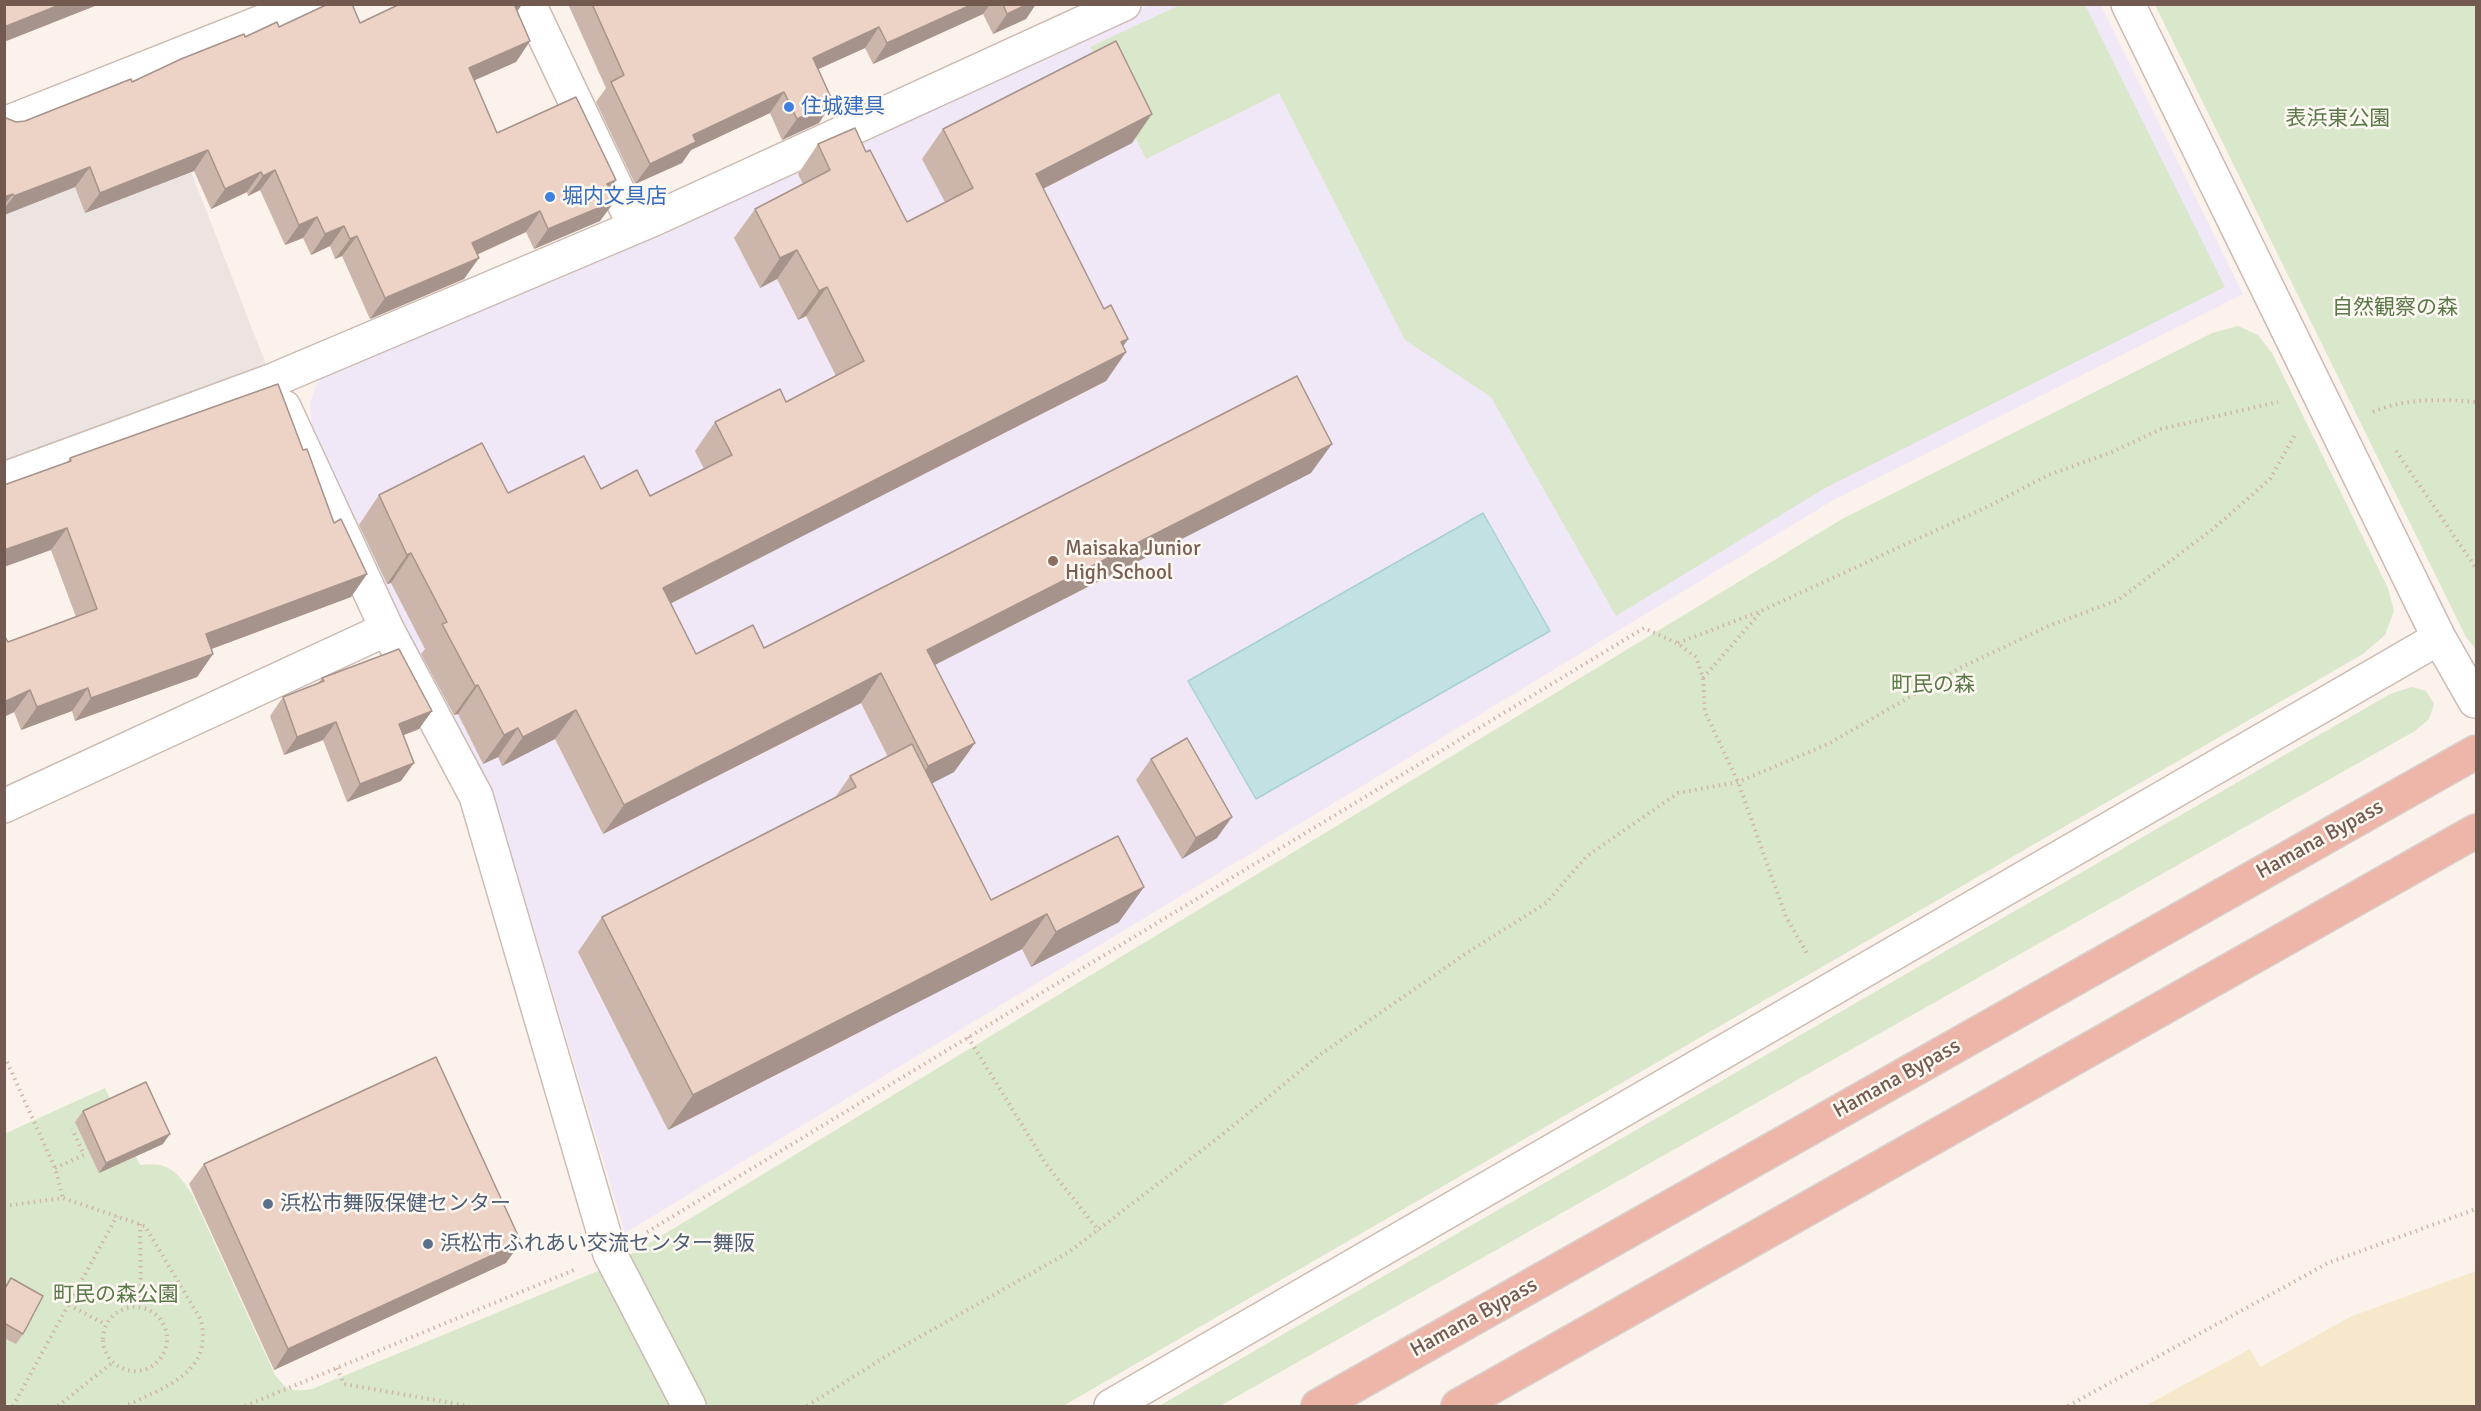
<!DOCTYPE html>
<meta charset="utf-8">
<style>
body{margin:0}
#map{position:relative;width:2481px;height:1411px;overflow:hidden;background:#fbf3eb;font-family:Signika,sans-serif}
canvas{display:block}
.frame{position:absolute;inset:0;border:6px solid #735a50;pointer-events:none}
</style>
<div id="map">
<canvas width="2481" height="1411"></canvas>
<div class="frame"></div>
</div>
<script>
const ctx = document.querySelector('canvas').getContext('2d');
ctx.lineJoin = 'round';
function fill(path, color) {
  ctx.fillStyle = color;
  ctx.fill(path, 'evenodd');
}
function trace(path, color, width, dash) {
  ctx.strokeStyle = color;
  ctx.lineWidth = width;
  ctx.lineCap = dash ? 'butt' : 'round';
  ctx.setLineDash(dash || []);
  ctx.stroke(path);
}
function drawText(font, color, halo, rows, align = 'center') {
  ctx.font = font + ' Signika,"Noto Sans JP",sans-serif';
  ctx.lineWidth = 5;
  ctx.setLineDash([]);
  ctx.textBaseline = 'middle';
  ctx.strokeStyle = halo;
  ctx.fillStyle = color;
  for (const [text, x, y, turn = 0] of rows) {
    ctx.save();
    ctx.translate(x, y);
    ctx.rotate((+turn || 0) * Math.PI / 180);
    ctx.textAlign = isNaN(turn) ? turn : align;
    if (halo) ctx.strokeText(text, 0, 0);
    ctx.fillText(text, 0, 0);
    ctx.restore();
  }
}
fill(new Path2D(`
 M 155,79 L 267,367 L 5,463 L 5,138 Z`), '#ebe4e0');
fill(new Path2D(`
 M 1150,5 L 2101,5 L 2243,294 L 1832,501 L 625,1233 L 492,789 L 402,621 L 312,428 L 310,403 L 317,383 L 336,365 L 639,237 Z`), '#f0e8f7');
fill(new Path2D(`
 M 1182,4 L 2085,5 L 2225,287 L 1825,488 L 1616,616 L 1491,397 L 1405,340 L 1279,93 L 1146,159 L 1090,47 Z
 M 2155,5 L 2476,5 L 2476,650 L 2466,637 Z
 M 2238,326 L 2258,335 L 2272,353 L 2388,588 L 2394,611 L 2385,635 L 2363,654 L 1063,1406 L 5,1406 L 4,1134 L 105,1088 L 140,1165 C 168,1161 177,1171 192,1194 L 275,1375 C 287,1391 293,1392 312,1389 L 615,1264 L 1842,519 L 2212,333 Z
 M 2412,687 L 2426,691 L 2434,704 L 2429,719 L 2415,731 L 1220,1406 L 1159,1406 L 2390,694 Z`), '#d9e7cb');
fill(new Path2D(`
 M 2476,1271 L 2476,1406 L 2145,1406 L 2250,1349 L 2260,1367 L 2352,1316 Z`), '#f6e8ca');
const water = new Path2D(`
 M 1483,513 L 1550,631 L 1256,799 L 1188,681 Z`);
fill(water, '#c1e1e3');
trace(water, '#a9d0d3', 1.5);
const minor = new Path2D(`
 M 529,4 L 635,227
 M 2128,4 L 2439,638 L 2475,701
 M 4,124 L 307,4
 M 284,407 L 387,629 L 476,796 L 610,1254 L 689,1406
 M 4,479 L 271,381 L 654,219 L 1124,4
 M 4,806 L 387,629
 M 1111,1406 L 2439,638`);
const highway = new Path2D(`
 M 1318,1406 L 2476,752
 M 1458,1406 L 2476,831`);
trace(minor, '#ccbbb2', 36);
trace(highway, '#d8d1ce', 36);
trace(new Path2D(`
 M 2373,412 C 2403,398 2443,399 2476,402
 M 2396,451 L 2476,568
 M 1678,643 L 1761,611 L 1991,505 L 2048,475 L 2110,453 L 2161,429 L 2278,402
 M 1703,678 L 1760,613
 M 968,1037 L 1046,1164 L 1099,1231
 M 7,1062 L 55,1168 L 63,1198
 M 55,1168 L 84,1155 L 72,1129
 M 4,1206 L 63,1198 L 145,1226 L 201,1320 C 213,1374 165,1386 126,1406
 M 140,1224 L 141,1307
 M 647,1232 L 1644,628 L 1677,643 L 1696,657 L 1703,678 L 1705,712 L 1738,782 L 1786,917 L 1808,955
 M 69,1305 L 105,1324
 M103 1339a32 32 0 1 1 64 0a32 32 0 1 1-64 0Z
 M 337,1368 L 344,1384 L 469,1406
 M 13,1406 L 117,1216
 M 58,1406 L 112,1363
 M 245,1406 L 574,1270
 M 807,1406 L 888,1355 L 1069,1252 L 1223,1134 L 1321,1054 L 1465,954 L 1546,903 L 1587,856 L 1678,793 L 1738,782 L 1828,744 L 1958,669 L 2046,627 L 2118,600 L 2213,529 L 2270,479 L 2295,435
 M 2068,1406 L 2328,1263 L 2476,1209`), '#d2b5a8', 4, [1.5, 4.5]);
trace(minor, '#fff', 33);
trace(highway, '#eeb5a9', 33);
fill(new Path2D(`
 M 400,4 L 522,4 L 517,12 L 530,41 L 516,62 L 474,80 L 497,133 L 609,189 L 600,221 L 534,249 L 526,232 L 477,255 L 464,279 L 370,319 L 342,256 L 335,259 L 330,246 L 311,255 L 303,238 L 285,245 L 260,190 L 248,196 L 247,192 L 211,209 L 194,171 L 85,213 L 75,187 L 4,215 L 4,115 L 6,118 L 16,122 L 25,121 L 132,82 L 245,37 L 279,27 L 360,23 Z
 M 568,4 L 1036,4 L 1026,19 L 993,34 L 983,14 L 873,64 L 865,48 L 818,69 L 819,123 L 782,140 L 770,113 L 691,150 L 682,163 L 635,184 L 596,102 L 606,88 Z
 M 943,129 L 1132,143 L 1043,189 L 1104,309 L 1128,339 L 1123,346 L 1126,352 L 1106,381 L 670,604 L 696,654 L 764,648 L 1311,473 L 935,665 L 975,743 L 954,772 L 932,783 L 991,900 L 1119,922 L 1031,967 L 1022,949 L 668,1130 L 578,952 L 602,917 L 834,799 L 850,776 L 888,757 L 861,703 L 603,834 L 555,739 L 502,766 L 498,757 L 483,764 L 458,714 L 454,715 L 421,654 L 425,649 L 391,583 L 387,584 L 359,525 L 379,495 L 508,493 L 601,489 L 650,496 L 704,469 L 695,451 L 715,422 L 786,402 L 836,376 L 806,316 L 798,320 L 777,279 L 760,288 L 734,238 L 755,209 L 803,184 L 798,174 L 818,144 L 866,152 L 907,222 L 945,202 L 922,159 Z
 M 303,450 L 334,523 L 367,574 L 351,597 L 211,649 L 213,654 L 197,677 L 75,721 L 72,711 L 21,730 L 14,712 L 4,717 L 4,635 L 8,642 L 76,617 L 51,550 L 67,462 L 70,458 Z
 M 322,678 L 419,729 L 404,735 L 401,781 L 347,802 L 323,740 L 284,755 L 270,716 L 283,697 L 318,683 Z
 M 1151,759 L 1217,838 L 1182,859 L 1136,780 Z
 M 83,1111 L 163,1144 L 99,1173 L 75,1122 Z
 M 204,1164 L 506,1263 L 274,1370 L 189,1184 Z
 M 11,1278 L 23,1334 L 16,1344 L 4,1338 L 4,1287 Z`), '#ccb5aa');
fill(new Path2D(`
 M 62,4 L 96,4 L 95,6 L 4,42 L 4,27 Z
 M 512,4 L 522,4 L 514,16 Z
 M 973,4 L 990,4 L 983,14 L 873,64 L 887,43 Z
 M 1028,4 L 1036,4 L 1026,19 L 993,34 L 1007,14 Z
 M 879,27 L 865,48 L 799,78 L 813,58 Z
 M 530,41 L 516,62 L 455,89 L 469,68 Z
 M 784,92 L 770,113 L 691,150 L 682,163 L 635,184 L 650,164 L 693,135 Z
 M 833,102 L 819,123 L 782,140 L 797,119 Z
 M 1152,114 L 1132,143 L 1015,203 L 1036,174 Z
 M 208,150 L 194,171 L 85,213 L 100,193 Z
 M 90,167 L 75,187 L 4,215 L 4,209 L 14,196 Z
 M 275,170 L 260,190 L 248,196 L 263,176 Z
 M 261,172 L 247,192 L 211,209 L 225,189 Z
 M 616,180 L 601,200 L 607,184 Z
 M 13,194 L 4,205 L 4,197 Z
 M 615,201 L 600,221 L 534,249 L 548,229 Z
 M 540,211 L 526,232 L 458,263 L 472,243 Z
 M 317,217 L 303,238 L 285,245 L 299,225 Z
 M 344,226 L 330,246 L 311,255 L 325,234 Z
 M 357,236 L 342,256 L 335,259 L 350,239 Z
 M 797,250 L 777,279 L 760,288 L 780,258 Z
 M 479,258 L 464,279 L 370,319 L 385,298 Z
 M 827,287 L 806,316 L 798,320 L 819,291 Z
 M 1128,339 L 1115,358 L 1126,352 L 1106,381 L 642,618 L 663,588 Z
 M 1332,444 L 1311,473 L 907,679 L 927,650 Z
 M 67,528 L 51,550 L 4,567 L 4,550 Z
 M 411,553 L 391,583 L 387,584 L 407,555 Z
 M 367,574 L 351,597 L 190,657 L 206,634 Z
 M 213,654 L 197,677 L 75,721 L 91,698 Z
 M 881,673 L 861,703 L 603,834 L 624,805 Z
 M 478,685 L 458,714 L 454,715 L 475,686 Z
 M 88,688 L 72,711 L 21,730 L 37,707 Z
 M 30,690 L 14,712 L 4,717 L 4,702 Z
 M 576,710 L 555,739 L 502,766 L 523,737 Z
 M 432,711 L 419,729 L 386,742 L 399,724 Z
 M 336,722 L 323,740 L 284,755 L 297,737 Z
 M 518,728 L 498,757 L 483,764 L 504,735 Z
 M 975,743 L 954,772 L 908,796 L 928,766 Z
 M 414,763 L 401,781 L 347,802 L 360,784 Z
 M 1232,817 L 1217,838 L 1182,859 L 1196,838 Z
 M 1144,887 L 1119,922 L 1031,967 L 1056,932 Z
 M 1047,914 L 1022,949 L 668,1130 L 693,1095 Z
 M 170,1134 L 163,1144 L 99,1173 L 106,1163 Z
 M 521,1242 L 506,1263 L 274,1370 L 288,1349 Z`), '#a6938b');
const building = new Path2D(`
 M 4,4 L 62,4 L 4,27 Z
 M 328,4 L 352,4 L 360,23 L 400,4 L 514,4 L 530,41 L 469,68 L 497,133 L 576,97 L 616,180 L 607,184 L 615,201 L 548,229 L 540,211 L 472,243 L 479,258 L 385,298 L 357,236 L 350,239 L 344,226 L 325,234 L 317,217 L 299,225 L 275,170 L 263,176 L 261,172 L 225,189 L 208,150 L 100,193 L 90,167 L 14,196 L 13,194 L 4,197 L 4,115 L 6,118 L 16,122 L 25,121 L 131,79 L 132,82 L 181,59 L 244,34 L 245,37 L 277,22 L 279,27 Z
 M 592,4 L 973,4 L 887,43 L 879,27 L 813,58 L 833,102 L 797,119 L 784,92 L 693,135 L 696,142 L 650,164 L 611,82 L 624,75 Z
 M 1003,4 L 1028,4 L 1007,14 Z
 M 1116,41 L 1152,114 L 1036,174 L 1104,309 L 1111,305 L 1128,339 L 1121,342 L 1126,352 L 663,588 L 696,654 L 753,625 L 764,648 L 1297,376 L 1332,444 L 927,650 L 975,743 L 928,766 L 881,673 L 624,805 L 576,710 L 523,737 L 518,728 L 504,735 L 478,685 L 475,686 L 442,624 L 447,622 L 411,553 L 407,555 L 379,495 L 482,443 L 508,493 L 584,456 L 601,489 L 637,470 L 650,496 L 732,455 L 715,422 L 780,389 L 786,402 L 864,361 L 827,287 L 819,291 L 797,250 L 780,258 L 755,209 L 830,170 L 818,144 L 855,128 L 866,152 L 870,150 L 907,222 L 973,188 L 943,129 Z
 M 278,384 L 303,450 L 307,449 L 334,523 L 341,519 L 367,574 L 206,634 L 213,654 L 91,698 L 88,688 L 37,707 L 30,690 L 4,702 L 4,635 L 8,642 L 97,609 L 67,528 L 4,550 L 4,485 L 71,461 L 70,458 Z
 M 399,649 L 432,711 L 399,724 L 414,763 L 360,784 L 336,722 L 297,737 L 283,697 L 324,681 L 322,678 Z
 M 1187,738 L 1232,817 L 1196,838 L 1151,759 Z
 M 912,744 L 991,900 L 1118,836 L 1144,887 L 1056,932 L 1047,914 L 693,1095 L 602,917 L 856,787 L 850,776 Z
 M 436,1057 L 521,1242 L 288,1349 L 204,1164 Z
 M 146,1082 L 170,1134 L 106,1163 L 83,1111 Z
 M 11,1278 L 43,1296 L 23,1334 L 4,1323 L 4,1290 Z`);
fill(building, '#edd2c6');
trace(building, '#a6938b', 1.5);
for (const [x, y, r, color] of [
 [789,107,6,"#3f7fe0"],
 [550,197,6,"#3f7fe0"],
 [1053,561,6,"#8d6e63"],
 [268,1204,6,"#5c6f8a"],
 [428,1244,6,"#5c6f8a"]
]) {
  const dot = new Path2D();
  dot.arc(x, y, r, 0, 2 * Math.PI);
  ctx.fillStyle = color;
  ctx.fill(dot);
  trace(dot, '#fdf8f1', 2);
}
drawText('21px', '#366cbe', '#fdf8f1', [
 ["住城建具",801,107],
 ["堀内文具店",562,197]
], 'left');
drawText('21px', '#5b784a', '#fdf8f1', [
 ["表浜東公園",2338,119],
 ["自然観察の森",2395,308],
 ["町民の森",1933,685],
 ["町民の森公園",116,1295]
]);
drawText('21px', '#785e54', '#fdf8f1', [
 ["Maisaka Junior",1065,549],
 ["High School",1065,573]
], 'left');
drawText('21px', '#735a50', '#fdf8f1', [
 ["Hamana Bypass",2320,840,-29],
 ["Hamana Bypass",1897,1079,-29],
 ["Hamana Bypass",1474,1318,-29]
]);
drawText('21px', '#4e5e75', '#fdf8f1', [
 ["浜松市舞阪保健センター",280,1204],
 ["浜松市ふれあい交流センター舞阪",440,1244]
], 'left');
</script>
